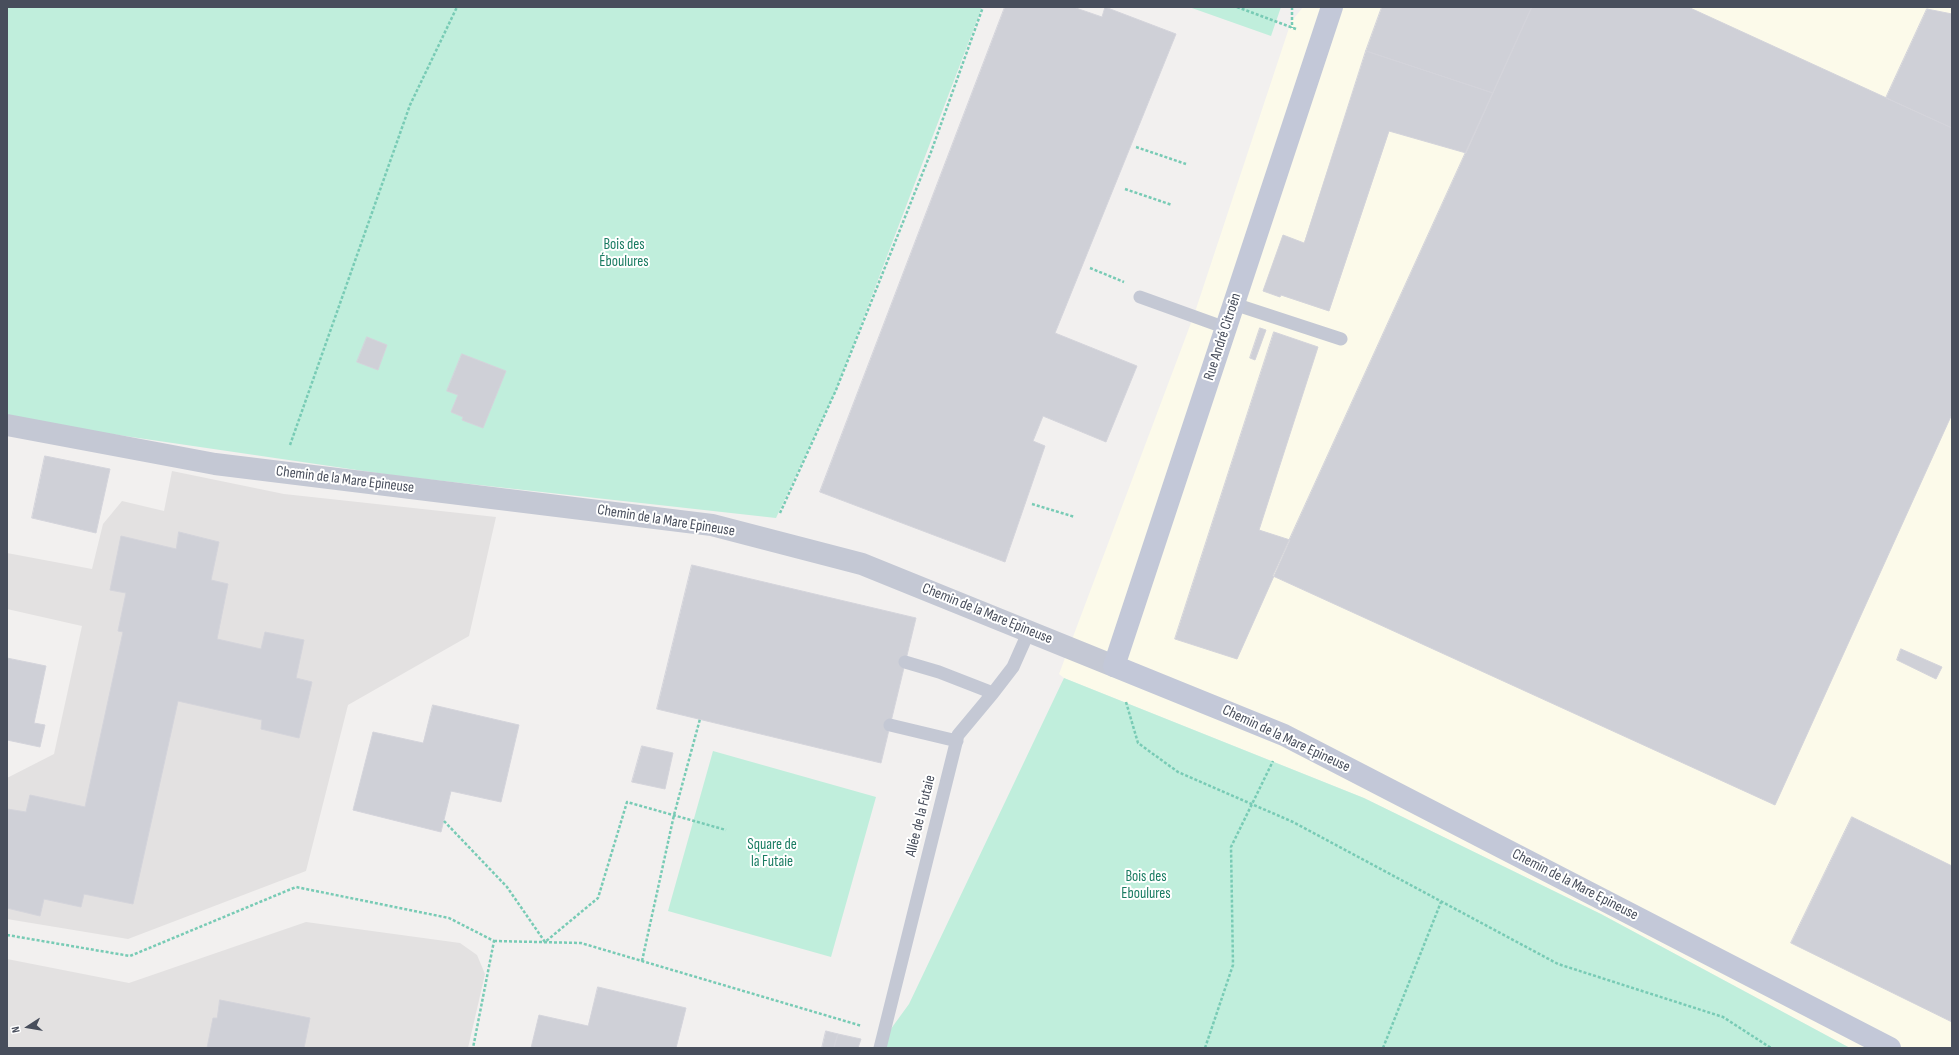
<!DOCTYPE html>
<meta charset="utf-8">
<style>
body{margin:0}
#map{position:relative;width:1959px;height:1055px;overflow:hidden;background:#f2f0ef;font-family:"Sofia Sans Condensed",sans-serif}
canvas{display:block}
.frame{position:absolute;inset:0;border:8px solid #484e5c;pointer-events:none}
.north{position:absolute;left:8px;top:1007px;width:40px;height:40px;-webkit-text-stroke:3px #fff;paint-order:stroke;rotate:258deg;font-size:11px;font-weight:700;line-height:16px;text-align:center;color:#484e5c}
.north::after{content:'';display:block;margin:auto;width:14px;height:18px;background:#484e5c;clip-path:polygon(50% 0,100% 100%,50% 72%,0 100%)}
</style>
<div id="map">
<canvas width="1959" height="1055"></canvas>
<div class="frame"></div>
<div class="north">N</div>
</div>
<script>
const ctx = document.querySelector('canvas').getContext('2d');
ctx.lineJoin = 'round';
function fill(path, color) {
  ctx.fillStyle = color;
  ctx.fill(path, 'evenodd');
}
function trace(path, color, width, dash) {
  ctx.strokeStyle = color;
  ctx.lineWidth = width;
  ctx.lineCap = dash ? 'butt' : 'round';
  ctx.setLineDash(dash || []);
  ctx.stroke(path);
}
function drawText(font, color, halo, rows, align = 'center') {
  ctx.font = font + ' "Sofia Sans Condensed",sans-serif';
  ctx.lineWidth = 4;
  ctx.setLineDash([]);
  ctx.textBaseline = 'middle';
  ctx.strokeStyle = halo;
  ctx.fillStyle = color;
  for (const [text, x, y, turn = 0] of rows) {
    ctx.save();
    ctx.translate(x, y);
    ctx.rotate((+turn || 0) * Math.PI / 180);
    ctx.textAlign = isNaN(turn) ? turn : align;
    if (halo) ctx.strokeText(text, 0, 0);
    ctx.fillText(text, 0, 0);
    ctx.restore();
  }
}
fill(new Path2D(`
 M 1303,7 L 1952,7 L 1952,1048 L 1850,1048 L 1601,914 L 1364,798 L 1064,678 L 1059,674 L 1194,315 L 1291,22 Z`), '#fcfaea');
fill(new Path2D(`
 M 172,471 L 284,494 L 496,517 L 469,636 L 348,705 L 306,871 L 128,939 L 7,919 L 7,778 L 54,754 L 82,626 L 7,609 L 7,553 L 92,569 L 103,524 L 122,501 L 164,511 Z
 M 306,922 L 460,943 L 477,955 L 485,974 L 468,1048 L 7,1048 L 7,959 L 129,983 Z`), '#e3e1e1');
fill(new Path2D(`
 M 7,7 L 982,7 L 836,390 L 776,518 L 398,476 L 70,428 L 7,416 Z
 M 1189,7 L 1281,7 L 1271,36 Z
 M 1064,678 L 1364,798 L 1601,914 L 1850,1048 L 877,1048 L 909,1004 Z
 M 713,751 L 876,797 L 831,957 L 668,911 Z`), '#c0eedc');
const building = new Path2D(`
 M 1005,7 L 1073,7 L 1102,17 L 1105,7 L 1176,34 L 1055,333 L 1137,366 L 1106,442 L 1043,416 L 1033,441 L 1045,446 L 1005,562 L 820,492 Z
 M 1382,7 L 1532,7 L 1493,93 L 1366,51 Z
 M 1532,7 L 1688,7 L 1952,128 L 1952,414 L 1775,805 L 1273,576 Z
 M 1927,9 L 1952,14 L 1952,128 L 1886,98 Z
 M 1366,51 L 1493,93 L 1466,153 L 1389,131 L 1329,311 L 1281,295 L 1280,297 L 1263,291 L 1283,235 L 1304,243 Z
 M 1260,328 L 1266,330 L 1255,360 L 1250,358 Z
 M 1274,332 L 1318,347 L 1259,530 L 1290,540 L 1237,659 L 1175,639 Z
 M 367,337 L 387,345 L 378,370 L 357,362 Z
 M 462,354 L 506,371 L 483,428 L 462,420 L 463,417 L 451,412 L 458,395 L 447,391 Z
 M 45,456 L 110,469 L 96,533 L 32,518 Z
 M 179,532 L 219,542 L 211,580 L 228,584 L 217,639 L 261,649 L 265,632 L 304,640 L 296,678 L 312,682 L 299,738 L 261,729 L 262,720 L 178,701 L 133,904 L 84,894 L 81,907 L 44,899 L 40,916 L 7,908 L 7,809 L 26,812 L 30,795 L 85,807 L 123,632 L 118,631 L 126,593 L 110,590 L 121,536 L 176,549 Z
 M 692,565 L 916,618 L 881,763 L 657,709 Z
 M 1901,649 L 1942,667 L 1936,679 L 1897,660 Z
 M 7,658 L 46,666 L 34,723 L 45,725 L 40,747 L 7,740 Z
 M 433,705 L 519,725 L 501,802 L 451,791 L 441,832 L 353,810 L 373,732 L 423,743 Z
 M 642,746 L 673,753 L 665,789 L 632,782 Z
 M 1852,817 L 1952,866 L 1952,1022 L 1791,943 Z
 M 598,987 L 686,1008 L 676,1048 L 531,1048 L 539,1015 L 588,1026 Z
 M 220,1000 L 310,1018 L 304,1048 L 207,1048 L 213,1018 L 217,1018 Z
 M 826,1031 L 838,1034 L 834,1048 L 822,1048 Z
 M 838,1034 L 861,1039 L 858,1048 L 834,1048 Z`);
fill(building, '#cfd0d7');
trace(building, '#d4d4db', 1);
trace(new Path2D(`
 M 1237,7 L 1296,29
 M 1292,7 L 1292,28
 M 1136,147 L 1186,164
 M 1125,189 L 1172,205
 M 1090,268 L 1124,282
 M 290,445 L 410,105 L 457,7
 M 1032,504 L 1075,517
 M 780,513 L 836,390 L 931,152 L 983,7
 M 1126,702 L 1138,743 L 1178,772 L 1293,822 L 1558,964 L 1723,1017 L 1771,1048
 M 444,821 L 507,887 L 545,942 L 598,898 L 627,802 L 726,830
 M 7,935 L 130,956 L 296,887 L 449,918 L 494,941 L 473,1048
 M 494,941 L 581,943 L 862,1026
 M 642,961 L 674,815 L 700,719
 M 1205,1048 L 1233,965 L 1231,847 L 1273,761
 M 1383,1048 L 1441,902`), '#78cbb5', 2.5, [3, 2]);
trace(new Path2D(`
 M 1140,297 L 1226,328
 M 1234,304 L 1341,339
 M 993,693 L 1013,667 L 1029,631
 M 890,725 L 957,741
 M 880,1048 L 958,735 L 993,693 L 939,672 L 905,662`), '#c4c8d4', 13);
trace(new Path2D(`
 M 7,425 L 215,464 L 712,525 L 862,564 L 1114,666`), '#c4c8d4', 22);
trace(new Path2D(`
 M 1332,7 L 1114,666 L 1284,735 L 1890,1048`), '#c3c8d8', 22);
drawText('15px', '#1a7c62', '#fff', [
 ["Bois des",624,245],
 ["Éboulures",624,262],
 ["Square de",772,845],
 ["la Futaie",772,862],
 ["Bois des",1146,877],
 ["Eboulures",1146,894]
]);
drawText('15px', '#484e5c', '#fff', [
 ["Rue André Citroën",1223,337,-72],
 ["Chemin de la Mare Epineuse",345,480,7],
 ["Chemin de la Mare Epineuse",666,521,9],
 ["Chemin de la Mare Epineuse",987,614,22],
 ["Chemin de la Mare Epineuse",1286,739,25],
 ["Allée de la Futaie",921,816,-76],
 ["Chemin de la Mare Epineuse",1575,885,27]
]);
</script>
